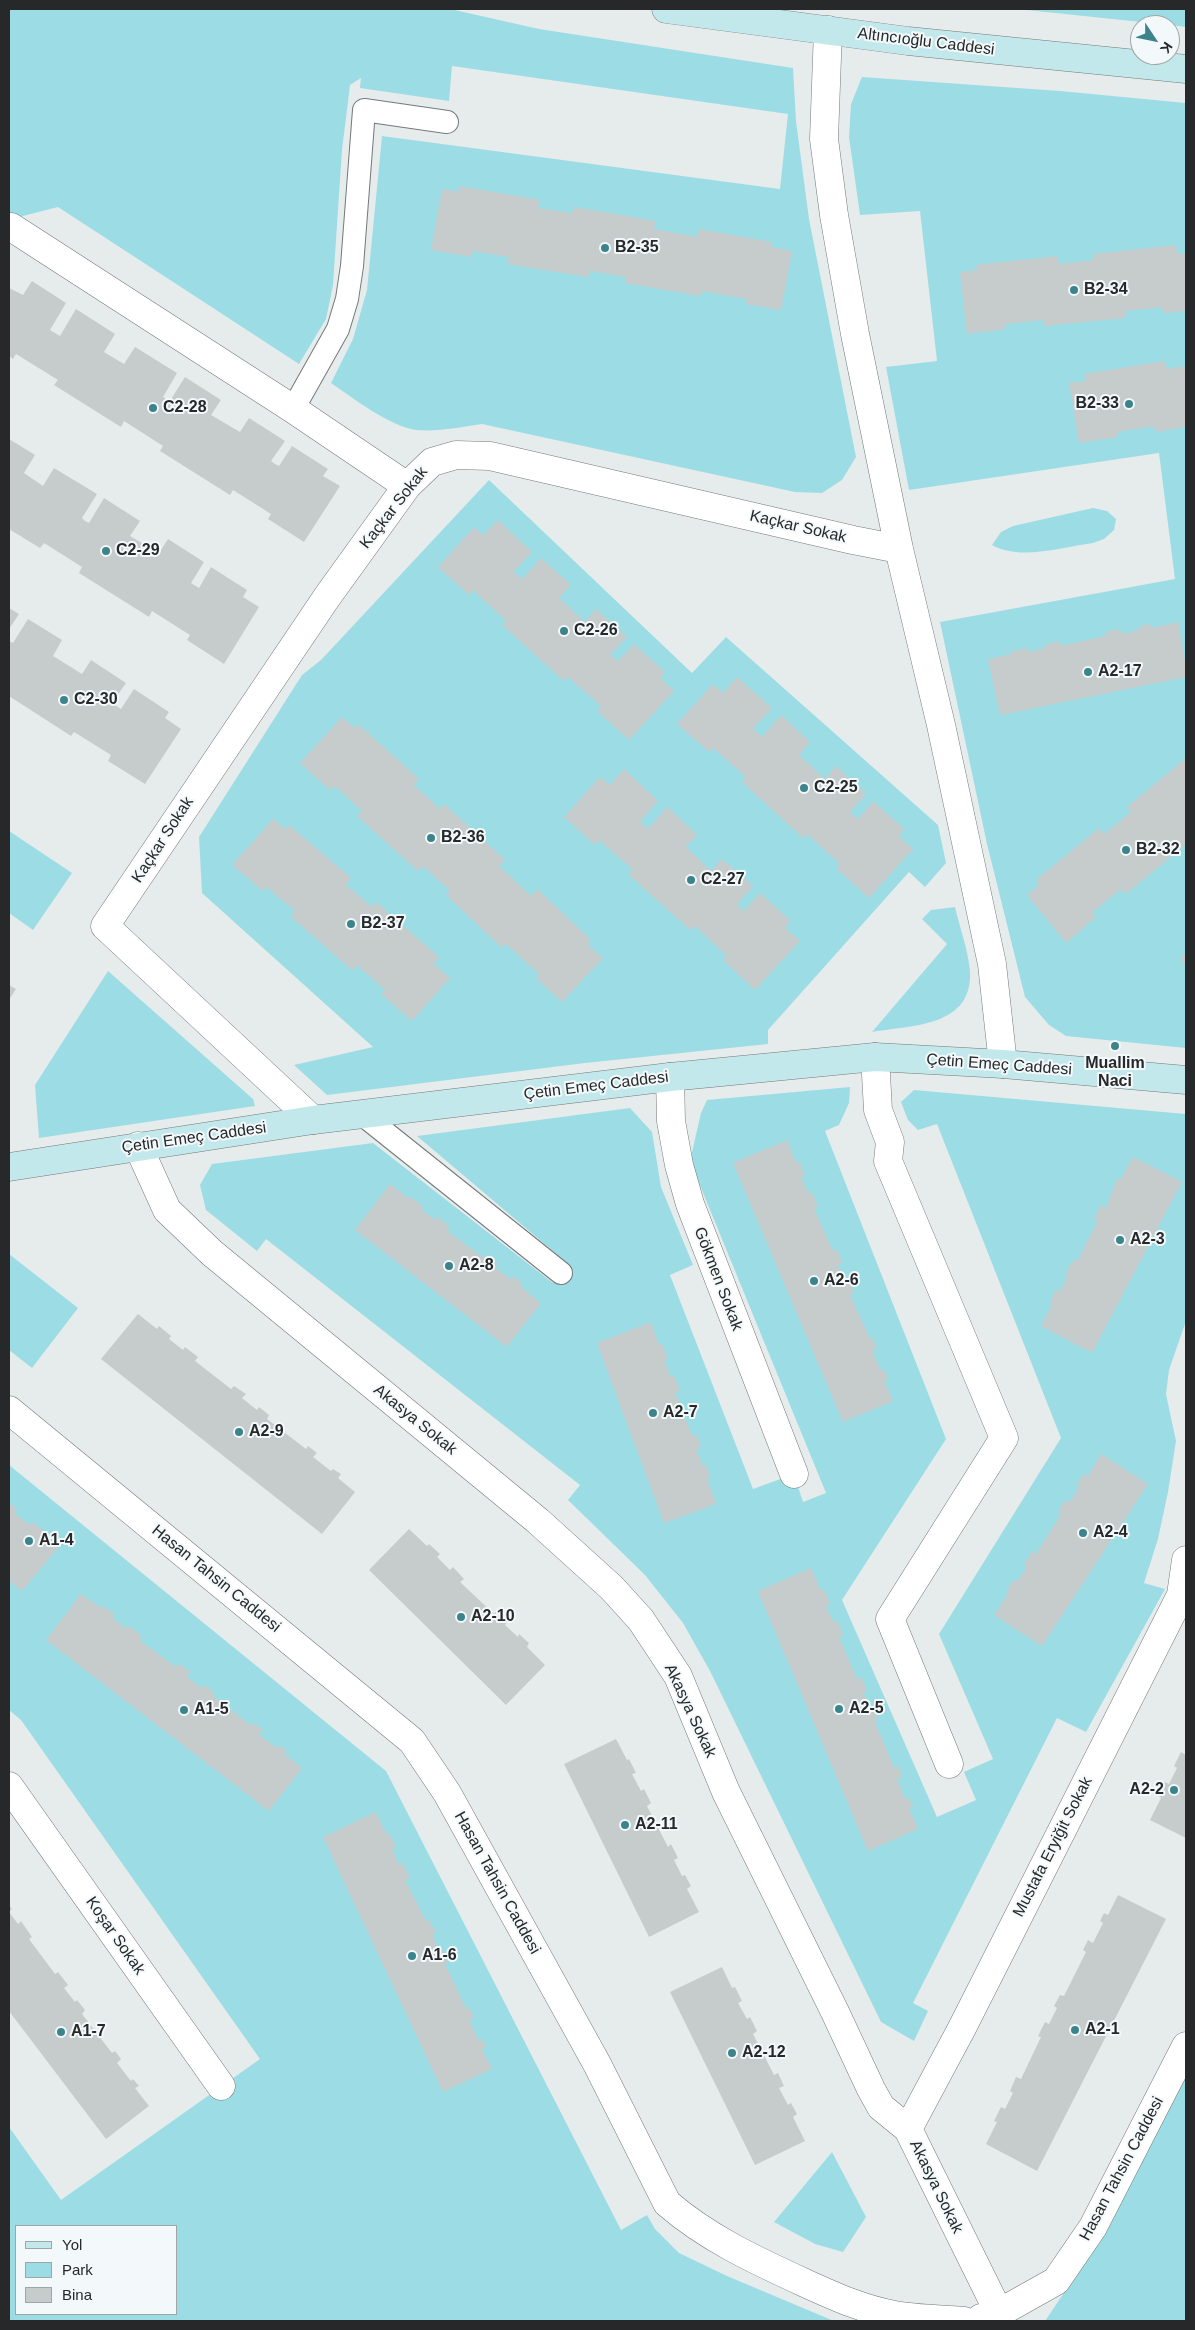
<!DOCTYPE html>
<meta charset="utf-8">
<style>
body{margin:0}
#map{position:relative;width:1195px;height:2330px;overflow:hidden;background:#e6ecec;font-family:Helvetica,sans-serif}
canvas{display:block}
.frame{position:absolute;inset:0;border:10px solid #262829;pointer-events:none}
.legend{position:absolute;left:15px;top:2225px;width:162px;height:90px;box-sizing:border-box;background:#f3f9fa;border:1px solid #a1a5a6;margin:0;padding:6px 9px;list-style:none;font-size:15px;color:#262829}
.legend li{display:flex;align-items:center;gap:10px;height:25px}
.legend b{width:25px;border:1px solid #a1a5a6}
.north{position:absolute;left:1130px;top:15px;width:50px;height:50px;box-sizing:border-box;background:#f3f9fa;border:1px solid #a1a5a6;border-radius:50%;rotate:124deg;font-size:14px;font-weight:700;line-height:20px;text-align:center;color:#262829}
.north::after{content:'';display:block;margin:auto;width:18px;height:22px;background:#3c838b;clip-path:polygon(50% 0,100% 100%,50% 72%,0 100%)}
</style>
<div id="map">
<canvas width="1195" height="2330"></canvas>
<div class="frame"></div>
<ul class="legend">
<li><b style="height:6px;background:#c3e8ec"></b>Yol</li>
<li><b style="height:14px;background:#9cdde5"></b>Park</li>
<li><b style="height:14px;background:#c6cccc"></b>Bina</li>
</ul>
<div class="north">K</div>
</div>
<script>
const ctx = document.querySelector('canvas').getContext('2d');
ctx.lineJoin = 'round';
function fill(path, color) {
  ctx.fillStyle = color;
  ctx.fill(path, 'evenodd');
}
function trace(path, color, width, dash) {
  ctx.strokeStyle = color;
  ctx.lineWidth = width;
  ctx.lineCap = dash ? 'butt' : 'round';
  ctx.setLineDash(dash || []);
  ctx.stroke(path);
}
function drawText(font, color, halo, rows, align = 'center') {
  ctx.font = font + ' Helvetica,sans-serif';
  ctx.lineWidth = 4;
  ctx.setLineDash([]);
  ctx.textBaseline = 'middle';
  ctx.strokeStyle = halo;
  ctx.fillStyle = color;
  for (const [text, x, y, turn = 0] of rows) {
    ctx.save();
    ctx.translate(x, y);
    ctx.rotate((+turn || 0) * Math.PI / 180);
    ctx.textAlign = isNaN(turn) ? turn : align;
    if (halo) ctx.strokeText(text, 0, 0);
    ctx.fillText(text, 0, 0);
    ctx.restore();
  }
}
fill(new Path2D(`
 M 9,9 L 450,9 L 539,29 L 793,68 L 796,121 L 809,219 L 856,457 L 842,480 L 822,493 L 795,492 L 482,424 C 461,427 438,432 416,430 C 389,426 353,398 331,383 L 353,339 L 367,290 L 382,136 L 780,189 L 788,114 L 452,66 L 449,101 L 360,88 L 361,78 L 350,85 L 342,150 L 333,285 L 326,319 L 299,364 L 58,207 L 19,217 L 9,227 Z
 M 1017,9 L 1186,9 L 1186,27 L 1170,25 Z
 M 862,77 L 1060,91 L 1186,103 L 1186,1048 L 1066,1036 L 1049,1025 L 1025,997 L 987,844 L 940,622 L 1175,579 L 1159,453 L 909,490 L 886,367 L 937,361 L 920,211 L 860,215 L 849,137 L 851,104 Z
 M 489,480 L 692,673 L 726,637 L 938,825 L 946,863 L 925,887 L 909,872 L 768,1030 L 768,1044 L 585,1063 L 327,1095 L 294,1065 L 373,1047 L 202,893 L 199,837 L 302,675 L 321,660 Z
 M 1093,508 L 1107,511 L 1116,519 L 1114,530 L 1104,539 L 1093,543 C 1062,547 1020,561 992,545 L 1001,532 L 1013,526 Z
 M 9,831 L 72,873 L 33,930 L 9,913 Z
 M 955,907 C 960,928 968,950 970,971 C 973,1027 913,1025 872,1032 L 947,944 L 922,919 L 931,910 Z
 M 108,971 L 253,1099 L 255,1106 L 39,1138 L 35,1085 Z
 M 850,1087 L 849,1103 L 839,1125 L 825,1131 L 946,1439 L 842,1600 L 937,1817 L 976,1800 L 964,1772 L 993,1759 L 939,1634 L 1061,1438 L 937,1124 L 918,1130 L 908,1120 L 901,1102 L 914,1090 L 1186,1114 L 1186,1321 L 1169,1370 L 1166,1394 L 1176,1441 L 1168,1492 L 1158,1539 L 1144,1583 L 1165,1589 L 1086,1732 L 1057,1718 L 913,2003 L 928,2011 L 914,2041 L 881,2022 L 710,1671 L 683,1623 L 645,1575 L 568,1500 L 580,1485 L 266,1239 L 257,1251 L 206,1210 L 200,1185 L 212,1164 L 373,1143 L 553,1283 L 567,1263 L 417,1136 L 630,1108 L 652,1132 L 661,1187 L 693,1265 L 670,1275 L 753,1489 L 794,1474 L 803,1502 L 826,1493 L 690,1161 L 701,1113 L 707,1100 Z
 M 9,1254 L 78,1308 L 32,1368 L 9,1350 Z
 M 9,1465 L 386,1771 L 621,2230 L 647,2215 L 655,2229 L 679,2253 L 727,2276 L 834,2321 L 9,2321 L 9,2127 L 61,2200 L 260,2059 L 21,1720 L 9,1710 ZM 16,2226 L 176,2226 L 176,2314 L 16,2314 Z
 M 1186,2075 L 1186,2321 L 1045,2321 L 1111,2223 Z
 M 832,2152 L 866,2217 L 843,2252 L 815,2244 L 774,2222 Z`), '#9cdde5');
fill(new Path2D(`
 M 459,186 L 540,200 L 538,208 L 573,213 L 574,207 L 656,221 L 654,229 L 697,237 L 699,229 L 771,242 L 771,247 L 792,251 L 781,310 L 746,304 L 747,299 L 702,291 L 701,296 L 625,283 L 626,277 L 590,271 L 589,277 L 507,264 L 509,257 L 472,251 L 471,257 L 431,250 L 442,189 L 458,192 Z
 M 1176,245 L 1177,254 L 1186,253 L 1186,311 L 1163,313 L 1162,307 L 1125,311 L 1125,318 L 1044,326 L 1043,320 L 1006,324 L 1006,329 L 967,334 L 960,272 L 977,270 L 976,265 L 1058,256 L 1059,264 L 1094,260 L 1093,254 Z
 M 32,281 L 66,303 L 50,330 L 60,336 L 76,309 L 115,334 L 104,352 L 124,364 L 135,347 L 177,373 L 163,397 L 166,399 L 170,401 L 185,377 L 221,400 L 211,415 L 240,432 L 249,418 L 285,441 L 271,461 L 275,464 L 279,466 L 292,446 L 328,469 L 323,476 L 340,486 L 304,542 L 268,519 L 271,514 L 233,490 L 230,495 L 160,451 L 163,446 L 124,421 L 121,427 L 54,385 L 58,380 L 16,354 L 13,359 L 9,356 L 9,288 L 23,295 Z
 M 1165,361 L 1167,369 L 1186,366 L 1186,427 L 1155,432 L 1154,426 L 1117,432 L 1118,437 L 1079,443 L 1069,383 L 1086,381 L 1084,374 Z
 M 9,439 L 35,455 L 24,473 L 43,486 L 54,468 L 97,494 L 82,518 L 85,521 L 89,523 L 104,498 L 140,521 L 130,536 L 159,553 L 168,539 L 204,562 L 191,583 L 199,588 L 211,567 L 247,590 L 243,597 L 259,607 L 224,664 L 187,640 L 190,635 L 152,611 L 149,617 L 79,573 L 82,567 L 44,543 L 40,548 L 9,529 Z
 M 498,520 L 532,552 L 513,572 L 522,579 L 541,558 L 571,585 L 559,598 L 585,622 L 596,609 L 627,637 L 610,655 L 618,661 L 634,644 L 665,672 L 660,678 L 674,691 L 629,740 L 597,711 L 601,706 L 568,677 L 564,681 L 502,625 L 506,621 L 473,590 L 469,595 L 438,567 L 474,527 L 483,535 Z
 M 9,608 L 19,614 L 9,629 Z
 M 28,619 L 62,640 L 53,656 L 82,674 L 91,660 L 126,683 L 112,703 L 121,709 L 134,689 L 169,712 L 165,718 L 181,729 L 145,784 L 108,761 L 111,755 L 74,732 L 71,736 L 9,696 L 9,641 L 13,643 Z
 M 1178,622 L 1186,666 L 1186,677 L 1000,715 L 988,659 L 1012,654 L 1012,651 L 1027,648 L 1028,652 L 1046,648 L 1044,645 L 1060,641 L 1061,646 L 1106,636 L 1106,632 L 1120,629 L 1121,634 L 1139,630 L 1138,627 L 1150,624 L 1152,628 Z
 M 737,677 L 772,708 L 753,729 L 762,737 L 781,715 L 810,742 L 799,755 L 825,779 L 836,766 L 866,794 L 850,812 L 854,816 L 858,819 L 873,801 L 904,829 L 899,836 L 913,849 L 869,898 L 836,868 L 840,864 L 807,834 L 804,839 L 742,782 L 746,777 L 713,748 L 709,752 L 677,724 L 713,684 L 723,693 Z
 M 342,717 L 355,728 L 358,724 L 419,779 L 414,785 L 440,809 L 444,804 L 505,860 L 499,866 L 531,896 L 537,889 L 591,940 L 587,944 L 603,958 L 562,1002 L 536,978 L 539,974 L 506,944 L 502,948 L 446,895 L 450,891 L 423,866 L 418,871 L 357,816 L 362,811 L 335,786 L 330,790 L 300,763 Z
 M 1186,758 L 1186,844 L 1126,894 L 1121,889 L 1092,913 L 1096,917 L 1066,943 L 1027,895 L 1039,885 L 1036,880 L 1099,828 L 1104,834 L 1131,812 L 1127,807 Z
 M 624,769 L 658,801 L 640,821 L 648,829 L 667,807 L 697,835 L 686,847 L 711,871 L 722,859 L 753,886 L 737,904 L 744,911 L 760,893 L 791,921 L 785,928 L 800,941 L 755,990 L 723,960 L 727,956 L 695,926 L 690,930 L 628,874 L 633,870 L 599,840 L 595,845 L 564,817 L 600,777 L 610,785 Z
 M 273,819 L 285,829 L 289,825 L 351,878 L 346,885 L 372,907 L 376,902 L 439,957 L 434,964 L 450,978 L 412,1021 L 381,994 L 385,990 L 357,965 L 353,971 L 291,917 L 295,911 L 266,887 L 263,891 L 232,865 Z
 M 1186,953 L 1186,966 L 1180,959 Z
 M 9,985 L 16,989 L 9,1000 Z
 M 787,1140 L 796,1163 L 799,1161 L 805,1176 L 801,1178 L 809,1194 L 812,1192 L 818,1207 L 814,1209 L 833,1251 L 837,1249 L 842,1263 L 838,1265 L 845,1281 L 848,1280 L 854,1292 L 850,1295 L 870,1339 L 873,1338 L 877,1349 L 872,1351 L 881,1371 L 884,1369 L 888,1379 L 884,1380 L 893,1401 L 843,1422 L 733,1163 Z
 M 1133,1157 L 1182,1182 L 1092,1353 L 1041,1326 L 1052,1305 L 1050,1303 L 1056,1289 L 1060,1292 L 1068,1275 L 1065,1274 L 1073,1260 L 1077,1262 L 1098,1220 L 1094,1219 L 1101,1205 L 1106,1208 L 1117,1179 L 1121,1179 Z
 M 390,1184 L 409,1199 L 411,1197 L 423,1206 L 421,1209 L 435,1220 L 438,1217 L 450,1227 L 447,1231 L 484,1258 L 487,1255 L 498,1264 L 495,1268 L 511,1279 L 512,1276 L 522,1283 L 521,1287 L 541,1303 L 507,1347 L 355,1230 Z
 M 138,1314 L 157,1329 L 159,1326 L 171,1336 L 169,1339 L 183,1350 L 185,1347 L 198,1357 L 195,1361 L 231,1389 L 234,1386 L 246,1394 L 242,1398 L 257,1410 L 259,1407 L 269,1415 L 267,1419 L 306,1449 L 308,1446 L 317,1453 L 313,1457 L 331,1471 L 333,1469 L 341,1474 L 338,1478 L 355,1492 L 322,1534 L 101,1359 Z
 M 651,1322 L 659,1345 L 662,1344 L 668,1359 L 664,1360 L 671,1377 L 674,1376 L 680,1390 L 675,1392 L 692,1436 L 696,1434 L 701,1447 L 696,1450 L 703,1466 L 706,1465 L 710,1477 L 707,1479 L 716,1504 L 664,1523 L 597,1343 Z
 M 1101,1454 L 1148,1484 L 1042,1646 L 994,1615 L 1008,1594 L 1006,1593 L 1013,1580 L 1017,1582 L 1027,1567 L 1024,1565 L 1032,1551 L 1036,1554 L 1061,1514 L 1058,1512 L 1065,1500 L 1070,1502 L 1079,1487 L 1077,1485 L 1083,1474 L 1088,1476 Z
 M 9,1503 L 17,1509 L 15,1514 L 30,1525 L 32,1522 L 43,1530 L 41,1534 L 58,1548 L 22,1591 L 9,1581 Z
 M 409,1529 L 427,1546 L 429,1544 L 440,1554 L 437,1557 L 450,1570 L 453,1567 L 464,1579 L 460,1582 L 494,1614 L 497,1611 L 508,1621 L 505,1625 L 518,1637 L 519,1634 L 529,1643 L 527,1647 L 545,1665 L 506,1705 L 369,1570 Z
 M 811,1568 L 821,1591 L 824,1589 L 830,1604 L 826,1606 L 833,1622 L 837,1620 L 843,1635 L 839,1637 L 857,1679 L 861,1677 L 867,1691 L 863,1693 L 870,1710 L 873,1708 L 878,1720 L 875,1722 L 894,1768 L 898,1766 L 902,1777 L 897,1779 L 905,1799 L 909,1798 L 913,1807 L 909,1808 L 918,1829 L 868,1851 L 758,1591 Z
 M 81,1594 L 101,1608 L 103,1606 L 115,1615 L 113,1619 L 127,1629 L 129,1626 L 142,1636 L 139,1640 L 176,1667 L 179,1664 L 190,1672 L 187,1677 L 202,1688 L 204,1685 L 214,1692 L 213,1696 L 252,1726 L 254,1723 L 263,1730 L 259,1735 L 277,1748 L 279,1745 L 287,1751 L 284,1754 L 302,1768 L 269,1811 L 46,1640 Z
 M 616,1739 L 627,1760 L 629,1759 L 636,1773 L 632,1774 L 641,1791 L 644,1789 L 651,1803 L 647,1806 L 668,1847 L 671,1844 L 678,1858 L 674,1860 L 682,1876 L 685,1875 L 691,1886 L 687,1889 L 699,1912 L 649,1937 L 564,1764 Z
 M 1181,1752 L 1186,1755 L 1186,1838 L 1150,1820 L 1161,1798 L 1159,1796 L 1165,1782 L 1169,1784 L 1177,1768 L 1174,1766 Z
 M 376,1812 L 386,1834 L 389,1833 L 396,1847 L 392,1849 L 399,1865 L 403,1863 L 410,1878 L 405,1880 L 426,1921 L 429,1920 L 436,1933 L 432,1935 L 439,1951 L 443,1950 L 448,1961 L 445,1964 L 466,2009 L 469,2007 L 474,2017 L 469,2020 L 478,2040 L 481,2038 L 486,2047 L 482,2049 L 492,2069 L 443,2092 L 323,1837 Z
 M 1118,1895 L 1166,1919 L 1037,2171 L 986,2144 L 997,2122 L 994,2121 L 1001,2107 L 1005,2109 L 1013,2093 L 1010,2091 L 1016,2077 L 1021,2079 L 1041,2037 L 1038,2036 L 1045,2022 L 1049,2024 L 1057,2008 L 1054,2006 L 1060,1995 L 1064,1996 L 1086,1952 L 1083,1950 L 1088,1940 L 1093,1943 L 1103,1923 L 1100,1921 L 1104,1913 L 1108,1915 Z
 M 9,1905 L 12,1909 L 9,1912 L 18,1924 L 21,1921 L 32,1937 L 29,1939 L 55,1974 L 58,1972 L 68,1985 L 64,1988 L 75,2002 L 77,2000 L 85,2010 L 82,2014 L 112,2053 L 115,2051 L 121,2059 L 117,2063 L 131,2081 L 133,2079 L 139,2086 L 135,2088 L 149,2106 L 106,2139 L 9,2011 Z
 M 722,1967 L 732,1988 L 735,1987 L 742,2001 L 738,2003 L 747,2019 L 750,2017 L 757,2031 L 753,2034 L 774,2075 L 778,2073 L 784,2086 L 779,2088 L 788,2105 L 791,2103 L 797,2114 L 793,2117 L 805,2141 L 755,2165 L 670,1992 Z`), '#c6cccc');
const lane = new Path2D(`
 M 293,409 L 338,329 L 347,299 L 352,266 L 364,110 L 447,122
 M 363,1115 L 561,1273`);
const street = new Path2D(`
 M 828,30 L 824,139 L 834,215 L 855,334 L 899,549 L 941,725 L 992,964 L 1003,1064
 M 11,227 L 293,409 L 407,486
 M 875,1057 L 878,1110 L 890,1142 L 888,1161 L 1004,1438 L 890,1619 L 949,1764
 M 670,1077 L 671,1121 L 679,1165 L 690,1204 L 794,1474
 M 313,1120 L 105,926 L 327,597 L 407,486 L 432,462 L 456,455 L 490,456 L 853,540 L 899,549
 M 138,1146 L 167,1210 L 212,1253 L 538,1521 L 612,1588 L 641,1620 L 678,1676 L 726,1792 L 835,2012 L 871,2089 L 881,2107 L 908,2129 L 999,2313
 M 9,1410 L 412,1741 L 447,1793 L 597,2064 L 667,2203 C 707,2238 757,2261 805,2283 C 834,2296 864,2310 895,2315 C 917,2319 941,2319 964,2321
 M 9,1786 L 221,2086
 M 908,2129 L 962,2028 L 1181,1595 L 1186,1560
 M 981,2318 L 999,2313 L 1056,2281 L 1093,2227 L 1186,2046`);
const secondary = new Path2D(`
 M 666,9 L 908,41 L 1186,69
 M 9,1167 L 313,1120 L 670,1077 L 875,1057 L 1003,1064 L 1186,1080`);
trace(lane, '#75797a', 24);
trace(street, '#75797a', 29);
trace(secondary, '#75797a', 29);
trace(lane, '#fff', 22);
trace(street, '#fff', 28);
trace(secondary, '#c3e8ec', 28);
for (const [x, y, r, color] of [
 [605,248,5,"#3c838b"],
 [1074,290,5,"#3c838b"],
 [1129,404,5,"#3c838b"],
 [153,408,5,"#3c838b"],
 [106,551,5,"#3c838b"],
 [564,631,5,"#3c838b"],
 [1088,672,5,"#3c838b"],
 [64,700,5,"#3c838b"],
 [804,788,5,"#3c838b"],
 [431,838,5,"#3c838b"],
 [1126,850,5,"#3c838b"],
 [691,880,5,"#3c838b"],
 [351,924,5,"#3c838b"],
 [1115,1046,5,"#3c838b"],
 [1120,1240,5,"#3c838b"],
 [449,1266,5,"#3c838b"],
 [814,1281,5,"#3c838b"],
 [653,1413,5,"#3c838b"],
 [239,1432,5,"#3c838b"],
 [1083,1533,5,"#3c838b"],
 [29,1541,5,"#3c838b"],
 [461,1617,5,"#3c838b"],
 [839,1709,5,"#3c838b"],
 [184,1710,5,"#3c838b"],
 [1174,1790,5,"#3c838b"],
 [625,1825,5,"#3c838b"],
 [412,1956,5,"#3c838b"],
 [1075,2030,5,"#3c838b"],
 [61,2032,5,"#3c838b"],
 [732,2053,5,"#3c838b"]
]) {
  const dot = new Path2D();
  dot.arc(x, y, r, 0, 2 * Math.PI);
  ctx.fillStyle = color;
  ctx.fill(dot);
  trace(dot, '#f3f9fa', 2);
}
drawText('16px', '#262829', '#f3f9fa', [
 ["Altıncıoğlu Caddesi",926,42,7],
 ["Kaçkar Sokak",394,508,-52],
 ["Kaçkar Sokak",798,527,13],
 ["Kaçkar Sokak",163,840,-57],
 ["Çetin Emeç Caddesi",999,1065,4],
 ["Çetin Emeç Caddesi",596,1086,-7],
 ["Çetin Emeç Caddesi",194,1138,-8],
 ["Gökmen Sokak",718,1279,69],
 ["Akasya Sokak",415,1420,39],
 ["Hasan Tahsin Caddesi",216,1579,39],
 ["Akasya Sokak",690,1711,65],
 ["Mustafa Eryiğit Sokak",1053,1847,-63],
 ["Hasan Tahsin Caddesi",497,1883,61],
 ["Koşar Sokak",115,1936,55],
 ["Hasan Tahsin Caddesi",1122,2169,-62],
 ["Akasya Sokak",936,2187,64]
]);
drawText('bold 16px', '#262829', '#f3f9fa', [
 ["B2-35",615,248],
 ["B2-34",1084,290],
 ["B2-33",1119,404,"right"],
 ["C2-28",163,408],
 ["C2-29",116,551],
 ["C2-26",574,631],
 ["A2-17",1098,672],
 ["C2-30",74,700],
 ["C2-25",814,788],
 ["B2-36",441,838],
 ["B2-32",1136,850],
 ["C2-27",701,880],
 ["B2-37",361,924],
 ["Muallim",1115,1064,"center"],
 ["Naci",1115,1082,"center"],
 ["A2-3",1130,1240],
 ["A2-8",459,1266],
 ["A2-6",824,1281],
 ["A2-7",663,1413],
 ["A2-9",249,1432],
 ["A2-4",1093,1533],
 ["A1-4",39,1541],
 ["A2-10",471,1617],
 ["A2-5",849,1709],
 ["A1-5",194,1710],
 ["A2-2",1164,1790,"right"],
 ["A2-11",635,1825],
 ["A1-6",422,1956],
 ["A2-1",1085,2030],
 ["A1-7",71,2032],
 ["A2-12",742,2053]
], 'left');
</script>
